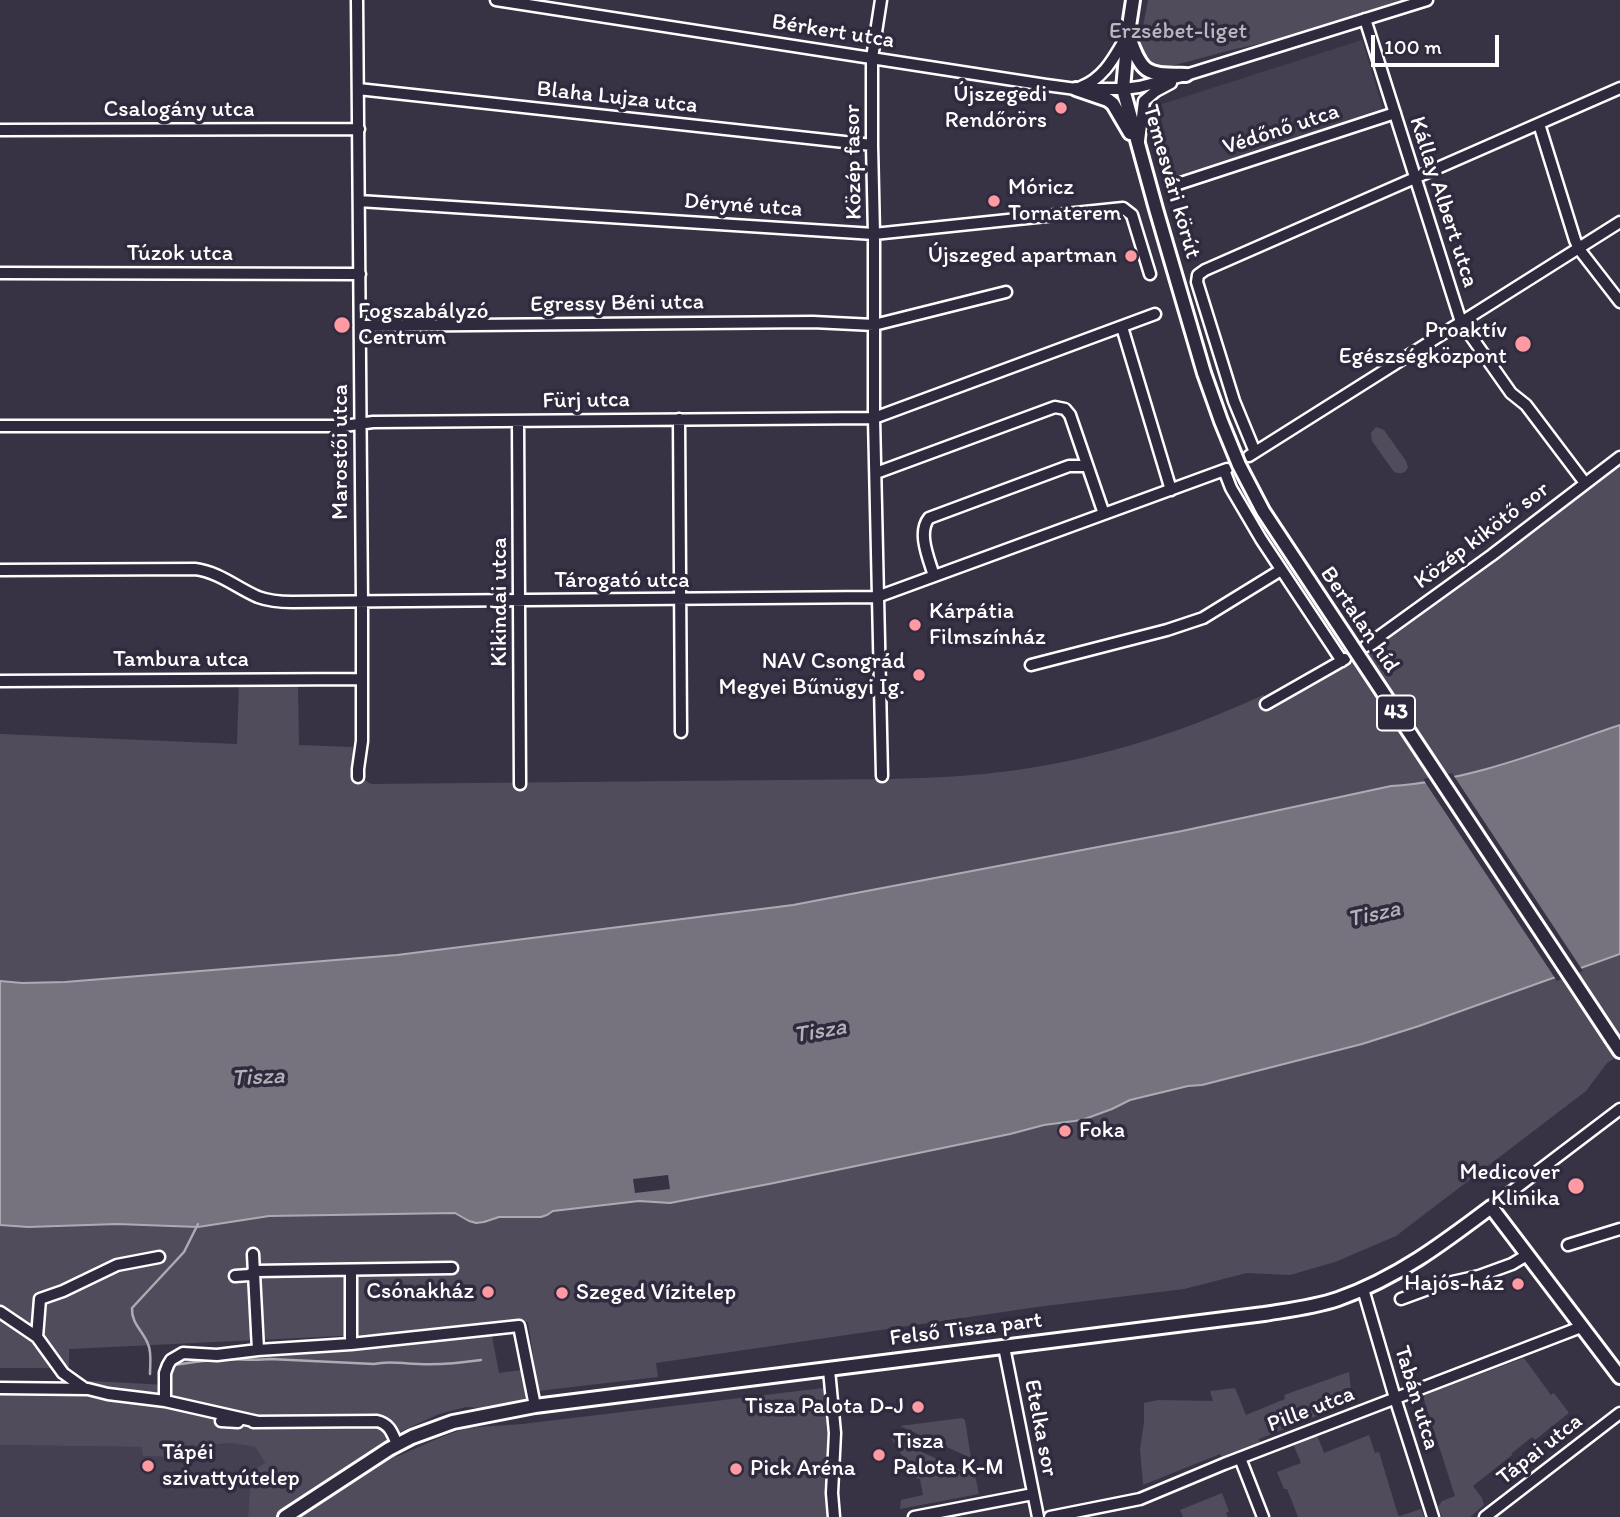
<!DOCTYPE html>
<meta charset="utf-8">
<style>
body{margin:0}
#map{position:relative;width:1620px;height:1517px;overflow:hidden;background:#373345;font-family:Itim,sans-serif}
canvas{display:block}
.scale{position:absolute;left:1371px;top:35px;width:128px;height:32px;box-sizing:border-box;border:4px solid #fff;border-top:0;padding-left:9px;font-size:21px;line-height:24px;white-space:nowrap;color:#fff;-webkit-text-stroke:5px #2f2a3d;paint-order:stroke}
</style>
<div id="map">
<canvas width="1620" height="1517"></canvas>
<div class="scale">100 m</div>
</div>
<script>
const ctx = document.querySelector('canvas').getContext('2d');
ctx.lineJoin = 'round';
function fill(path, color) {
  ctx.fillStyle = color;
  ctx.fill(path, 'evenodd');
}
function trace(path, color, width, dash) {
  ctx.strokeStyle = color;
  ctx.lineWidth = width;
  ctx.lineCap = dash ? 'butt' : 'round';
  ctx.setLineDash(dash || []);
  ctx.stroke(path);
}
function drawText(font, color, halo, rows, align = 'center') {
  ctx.font = font + ' Itim,sans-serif';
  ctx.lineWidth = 7;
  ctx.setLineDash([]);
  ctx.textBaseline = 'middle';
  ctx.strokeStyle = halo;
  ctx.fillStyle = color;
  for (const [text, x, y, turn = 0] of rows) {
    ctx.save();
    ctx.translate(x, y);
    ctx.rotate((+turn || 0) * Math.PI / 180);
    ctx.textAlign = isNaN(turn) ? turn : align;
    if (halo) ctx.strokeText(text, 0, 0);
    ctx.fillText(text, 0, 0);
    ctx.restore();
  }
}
fill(new Path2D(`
 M 1362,40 L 1384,113 L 1170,181 L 1151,120 L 1153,107 Z
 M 230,1443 L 255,1447 L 265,1463 L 250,1485 L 248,1517 L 0,1517 L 0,1445 L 143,1447 L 143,1456 L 166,1457 L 166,1449 Z`), '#444051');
fill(new Path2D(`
 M 1148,0 L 1414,0 L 1301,35 L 1231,50 L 1164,68 C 1156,67 1149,65 1144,58 C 1137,45 1146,14 1148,0 Z
 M 1376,427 L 1384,430 L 1406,461 L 1408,467 C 1405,474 1401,474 1394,472 L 1372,441 L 1371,433 Z
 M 1620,462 L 1620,725 C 1545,750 1470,781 1391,786 L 1182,831 L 793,905 L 397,955 L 65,982 L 22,983 L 0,981 L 0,734 L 237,744 L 239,683 L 298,684 L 299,745 L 352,747 L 363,779 L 371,784 L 889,779 C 932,778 975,776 1017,770 C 1102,758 1186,731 1263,695 L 1278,702 L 1335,671 L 1376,645 Z
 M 1620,954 L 1620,1055 L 1607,1063 L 1586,1091 L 1396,1236 L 1335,1262 L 1290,1275 L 1247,1273 L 1184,1289 L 1037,1307 L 656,1363 L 658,1377 L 538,1391 L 518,1402 L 481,1408 L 466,1407 L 439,1414 L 389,1437 L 396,1457 L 439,1438 L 466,1428 L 522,1424 L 824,1388 L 831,1440 L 826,1488 L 829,1517 L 248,1517 L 250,1486 L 244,1477 L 265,1463 L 255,1447 L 230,1443 L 167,1449 L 166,1457 L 143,1456 L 142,1447 L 0,1445 L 0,1381 L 92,1381 L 167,1385 L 170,1366 L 182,1357 L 491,1331 L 499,1373 L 535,1368 L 528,1322 L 424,1332 L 69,1349 L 69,1368 L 0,1368 L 0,1225 L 28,1227 L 117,1224 L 220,1224 L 242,1219 L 269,1216 L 455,1213 L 469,1221 L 476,1223 L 484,1222 L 499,1217 L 541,1217 L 547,1215 L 553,1211 L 639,1201 L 670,1203 L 747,1188 L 1010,1134 L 1112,1109 L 1130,1100 L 1188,1086 L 1202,1085 L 1419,1026 Z
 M 1524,1358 L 1551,1395 L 1554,1393 L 1569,1413 L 1535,1440 L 1532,1437 L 1512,1453 L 1512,1455 L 1473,1486 L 1482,1498 L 1484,1505 L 1470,1517 L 1442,1517 L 1438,1507 L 1442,1501 L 1455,1496 L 1424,1400 L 1424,1395 Z
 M 1349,1372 L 1352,1402 L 1259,1439 L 1261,1446 L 1223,1461 L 1220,1454 L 1143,1485 L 1140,1449 L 1144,1422 L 1144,1403 L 1158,1400 L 1213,1401 L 1210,1391 L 1235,1388 L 1246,1415 L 1285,1399 L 1284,1395 Z
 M 962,1418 L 965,1420 L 971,1458 L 900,1426 Z
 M 1317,1435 L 1324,1453 L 1369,1435 L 1375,1453 L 1379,1452 L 1398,1515 L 1400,1516 L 1421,1509 L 1424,1517 L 1298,1517 L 1287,1489 L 1284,1489 L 1277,1472 L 1301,1463 L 1293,1444 Z
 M 891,1438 L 972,1475 L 975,1475 L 979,1494 L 900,1509 L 901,1500 L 923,1495 L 920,1479 L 916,1478 Z
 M 1222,1493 L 1229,1511 L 1226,1513 L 1228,1517 L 1183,1517 L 1180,1510 Z`), '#514c5c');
const water = new Path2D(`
 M 1620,725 L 1620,954 L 1419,1026 L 1362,1044 L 1202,1085 L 1188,1086 L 1130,1100 L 1112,1109 L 1082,1120 L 1044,1125 L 1010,1134 L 774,1183 L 670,1203 L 639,1201 L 553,1211 L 547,1215 L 541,1217 L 499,1217 L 484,1222 L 476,1223 L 469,1221 L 455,1213 L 269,1216 L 198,1227 L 117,1224 L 28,1227 L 0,1225 L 0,981 L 22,983 L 65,982 L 397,955 L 793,905 L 1182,831 L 1391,786 C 1470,781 1545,750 1620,725 Z`);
fill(water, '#76737f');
trace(water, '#adabb2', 2);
fill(new Path2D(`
 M 1452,773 L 1583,971 L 1557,981 L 1423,779 Z
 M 668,1175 L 670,1189 L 635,1193 L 633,1179 Z`), '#373345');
trace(new Path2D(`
 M 174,1365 C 187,1363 200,1361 213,1360 C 232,1358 251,1361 270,1359 L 374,1364 C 390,1360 403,1364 419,1364 C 440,1365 460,1363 481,1360
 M 150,1374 C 150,1364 152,1353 148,1344 C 143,1331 131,1323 132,1308 L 184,1252 L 198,1224`), '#adabb2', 2.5);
const minor = new Path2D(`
 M 357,0 L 362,602 L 362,741 L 358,769 L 358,777
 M 496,0 L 1046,85 L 1076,89 L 1123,89 L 1139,87 L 1186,75 L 1427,0
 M 881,0 L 872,58 L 872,145 L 874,234 L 874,418 L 882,776
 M 1365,19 L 1461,322 L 1511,393 L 1526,405 L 1585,483
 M 1081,87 C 1106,77 1115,55 1128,34
 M 358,89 L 872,145
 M 1539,124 L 1575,240 L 1579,249 L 1620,302
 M 0,130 L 359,129
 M 1139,141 L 1144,101 L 1156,91 L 1171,83
 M 1178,184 L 1395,113
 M 359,201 L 874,234 L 1123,208 L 1132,215 L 1150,274
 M 0,273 L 360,274
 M 360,326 L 813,322 L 874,325 L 1006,292
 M 1122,327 L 1171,490
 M 679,419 L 681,732
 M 518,421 L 520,784
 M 0,426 L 344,426 L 373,422 L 874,418 L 1155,314
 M 1255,452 L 1234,401 L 1197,282 L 1198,275 L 1205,270 L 1620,88
 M 1249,456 L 1620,222
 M 1224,470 L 1231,488 L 1261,539 L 1342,661
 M 876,473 L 1055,407 L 1065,409 L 1070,415 L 1104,514
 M 0,570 L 195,569 C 219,572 237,588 258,597 C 269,601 281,602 292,602 L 877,597 L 1227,469
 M 934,576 C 929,559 917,533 929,518 L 1069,466 L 1087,466
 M 1366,646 L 1492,555 L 1620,457
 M 1031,665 L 1167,630 L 1203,618 L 1281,570
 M 0,681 L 362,679
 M 1266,704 L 1345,659
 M 1491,1207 L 1620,1109
 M 1568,1245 L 1620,1229
 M 253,1254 L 258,1350
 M 235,1276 L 249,1275 L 255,1271 L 452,1268
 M 1363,1289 L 1395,1398 L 1433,1517
 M 1401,1299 L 1439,1285 L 1479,1276 L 1512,1264 L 1527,1255
 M 0,1312 L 37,1337 L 63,1373 L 84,1388
 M 37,1337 L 40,1299 L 63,1291 L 117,1265 L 159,1257
 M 351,1344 L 351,1271
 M 1004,1347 L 1038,1517
 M 829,1370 L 835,1433 L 832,1493 L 834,1517
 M 0,1388 L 88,1389 L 108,1394 L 165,1401 L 258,1422
 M 165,1401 L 165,1373 L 168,1365 L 171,1360 L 183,1353 L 217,1355 L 258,1350 L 351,1344 L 519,1326 L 535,1406
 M 221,1421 L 238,1422
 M 253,1422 L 377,1421 C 390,1424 392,1433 397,1444
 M 1240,1458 L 1263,1517
 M 914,1517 L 1033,1494
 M 1050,1517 L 1140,1499 L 1224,1464 L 1581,1327
 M 1485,1517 L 1620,1413`);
const major = new Path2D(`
 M 1133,0 L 1128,33 L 1123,89 L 1156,209 L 1204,373
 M 1129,37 C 1143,76 1147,74 1186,75
 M 1076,89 L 1108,100 L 1113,104 L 1130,133
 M 1612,1039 L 1620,1051
 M 285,1517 L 389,1449 L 412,1437 L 453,1422 L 535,1406 L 1264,1314 C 1289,1310 1315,1307 1338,1299 C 1397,1278 1442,1244 1491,1207 L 1620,1377`);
trace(minor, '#fff', 15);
trace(major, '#fff', 18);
trace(minor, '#2f2a3d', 10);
trace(major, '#2f2a3d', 12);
const majorBridge = new Path2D(`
 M 1204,373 L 1221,421 L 1239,465 L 1263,511 L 1612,1039`);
trace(majorBridge, '#fff', 18, []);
trace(majorBridge, '#2f2a3d', 12);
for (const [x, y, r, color] of [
 [1061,108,7,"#ff9aa2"],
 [994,201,7,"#ff9aa2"],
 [1131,256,7,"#ff9aa2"],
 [342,325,9,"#ff9aa2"],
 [1523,344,9,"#ff9aa2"],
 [915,625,7,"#ff9aa2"],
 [919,675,7,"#ff9aa2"],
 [1065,1131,7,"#ff9aa2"],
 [1576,1186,9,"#ff9aa2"],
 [1518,1284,7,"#ff9aa2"],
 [488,1292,7,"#ff9aa2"],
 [562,1293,7,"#ff9aa2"],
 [918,1407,7,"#ff9aa2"],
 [879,1455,7,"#ff9aa2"],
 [148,1466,7,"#ff9aa2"],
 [736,1469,7,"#ff9aa2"]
]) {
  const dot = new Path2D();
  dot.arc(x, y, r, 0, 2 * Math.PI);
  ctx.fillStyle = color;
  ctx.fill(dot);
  trace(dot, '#2f2a3d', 2.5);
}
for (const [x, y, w] of [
 [1396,713,38]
]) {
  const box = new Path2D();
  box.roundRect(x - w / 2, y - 17.5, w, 35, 5);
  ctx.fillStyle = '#2f2a3d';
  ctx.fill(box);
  trace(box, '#fff', 2);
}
drawText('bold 21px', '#fff', null, [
 ["43",1396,713]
]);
drawText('23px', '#fff', '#2f2a3d', [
 ["Bérkert utca",833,32,9],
 ["Blaha Lujza utca",617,98,6],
 ["Csalogány utca",179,110],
 ["Védőnő utca",1281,130,-18],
 ["Közép fasor",854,162,-91],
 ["Temesvári körút",1171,182,74],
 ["Kállay Albert utca",1443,202,72],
 ["Déryné utca",743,206,4],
 ["Túzok utca",180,254],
 ["Egressy Béni utca",617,304,-1],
 ["Fürj utca",586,401,-1],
 ["Marostői utca",341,452,-90],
 ["Közép kikötő sor",1482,536,-37],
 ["Tárogató utca",622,581],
 ["Kikindai utca",500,602,-90],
 ["Bertalan híd",1359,620,56],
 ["Tambura utca",181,660],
 ["Felső Tisza part",966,1330,-7],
 ["Tabán utca",1416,1398,73],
 ["Pille utca",1311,1410,-21],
 ["Etelka sor",1040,1428,79],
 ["Tápai utca",1540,1450,-38]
]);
drawText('23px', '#b9b7be', '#2f2a3d', [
 ["Erzsébet-liget",1178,32]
]);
drawText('23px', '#fff', '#2f2a3d', [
 ["Újszegedi",1047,95],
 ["Rendőrörs",1047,121],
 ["Móricz",1008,188,"left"],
 ["Tornaterem",1008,214,"left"],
 ["Újszeged apartman",1117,256],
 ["Fogszabályzó",358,312,"left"],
 ["Centrum",358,338,"left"],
 ["Proaktív",1507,331],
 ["Egészségközpont",1507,357],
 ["Kárpátia",929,612,"left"],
 ["Filmszínház",929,638,"left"],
 ["NAV Csongrád",905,662],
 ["Megyei Bűnügyi Ig.",905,688],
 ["Foka",1079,1131,"left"],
 ["Medicover",1560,1173],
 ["Klinika",1560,1199],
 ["Hajós-ház",1504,1284],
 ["Csónakház",474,1292],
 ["Szeged Vízitelep",576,1293,"left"],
 ["Tisza Palota D-J",904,1407],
 ["Tisza",893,1442,"left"],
 ["Palota K-M",893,1468,"left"],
 ["Tápéi",162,1453,"left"],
 ["szivattyútelep",162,1479,"left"],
 ["Pick Aréna",750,1469,"left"]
], 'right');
drawText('italic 24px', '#b4b2b9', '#2f2a3d', [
 ["Tisza",1374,915,-13],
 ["Tisza",820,1032,-10],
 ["Tisza",258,1078,-3]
]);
</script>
